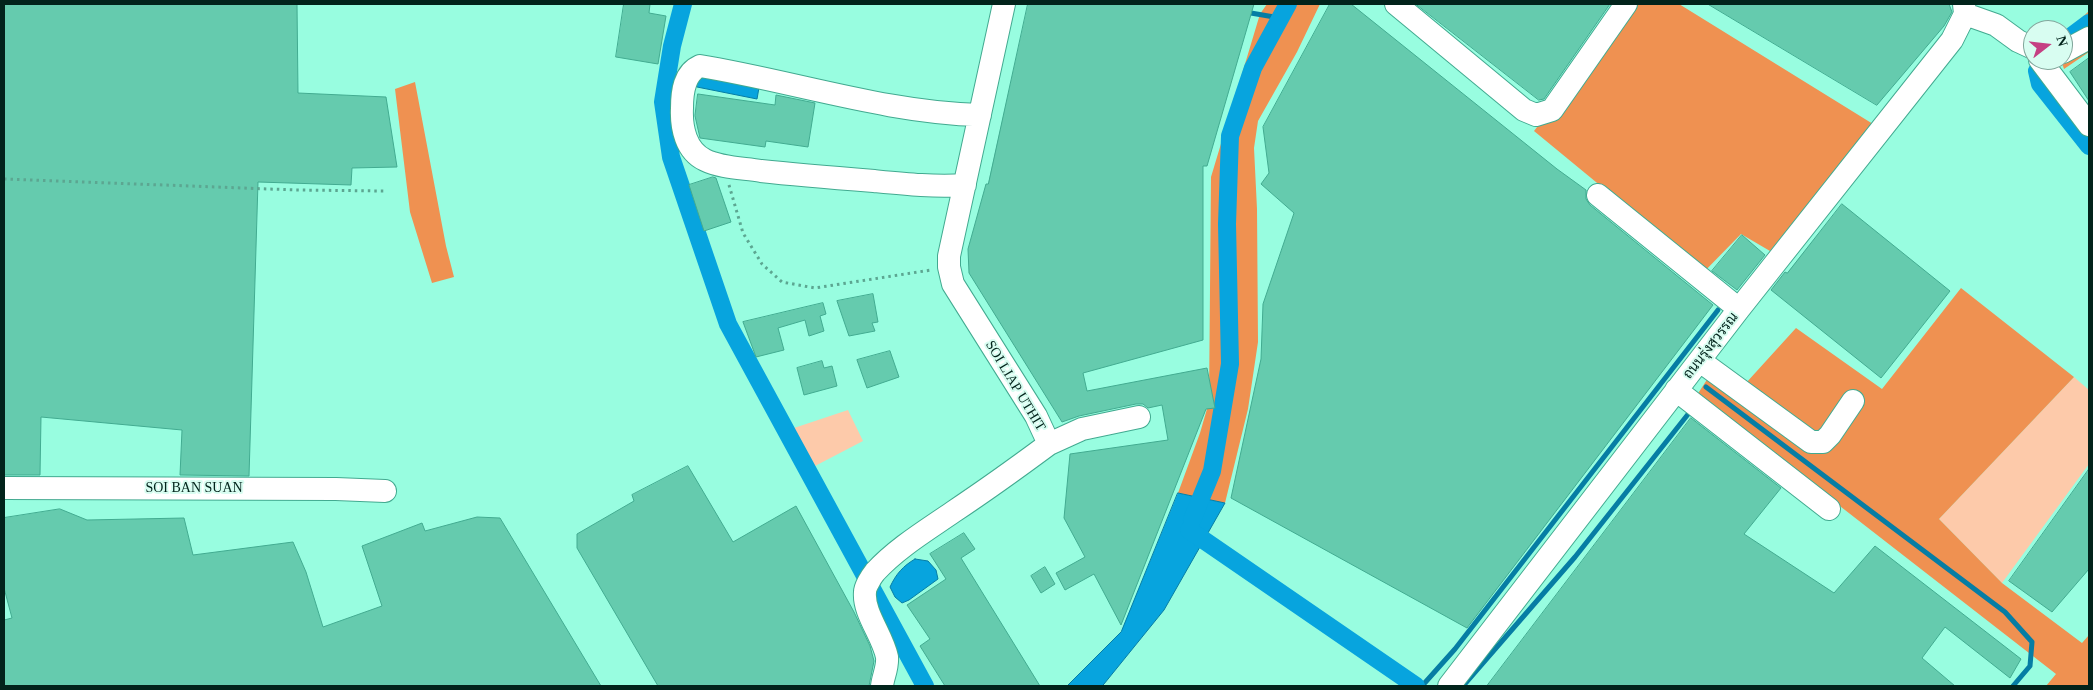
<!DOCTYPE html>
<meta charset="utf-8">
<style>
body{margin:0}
#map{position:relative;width:2093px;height:690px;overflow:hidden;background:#98fde0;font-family:"Times New Roman",serif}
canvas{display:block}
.frame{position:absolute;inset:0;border:5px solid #02231b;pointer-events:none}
.north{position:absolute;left:2023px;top:20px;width:50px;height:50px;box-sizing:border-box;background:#d8fdf1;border:1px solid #82a69b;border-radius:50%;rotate:74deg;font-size:14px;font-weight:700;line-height:20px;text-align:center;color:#02231b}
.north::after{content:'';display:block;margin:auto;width:18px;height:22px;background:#c54083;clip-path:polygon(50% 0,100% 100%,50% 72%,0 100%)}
</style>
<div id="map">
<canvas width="2093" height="690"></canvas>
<div class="frame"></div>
<div class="north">N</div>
</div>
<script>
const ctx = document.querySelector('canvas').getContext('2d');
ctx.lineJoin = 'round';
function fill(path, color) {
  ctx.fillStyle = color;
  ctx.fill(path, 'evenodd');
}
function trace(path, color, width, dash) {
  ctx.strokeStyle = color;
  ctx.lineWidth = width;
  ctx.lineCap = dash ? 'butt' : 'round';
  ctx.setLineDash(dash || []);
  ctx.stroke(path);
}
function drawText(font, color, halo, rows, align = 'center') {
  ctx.font = font + ' "Times New Roman",Sarabun,serif';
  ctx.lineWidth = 4;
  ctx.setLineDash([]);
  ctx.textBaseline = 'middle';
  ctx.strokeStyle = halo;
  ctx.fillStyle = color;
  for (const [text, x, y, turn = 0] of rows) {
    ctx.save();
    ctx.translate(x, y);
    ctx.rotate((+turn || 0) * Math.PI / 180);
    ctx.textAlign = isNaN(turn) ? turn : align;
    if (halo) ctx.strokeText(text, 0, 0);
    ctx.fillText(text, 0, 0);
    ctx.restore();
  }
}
fill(new Path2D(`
 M 2074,377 L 2089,390 L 2089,464 L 2002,583 L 1939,519 Z
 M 848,410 L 863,441 L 815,466 L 791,429 Z`), '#fdcaaa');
fill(new Path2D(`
 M 1267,4 L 1320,4 L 1297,52 L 1258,121 L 1254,148 L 1257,209 L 1258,342 L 1248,409 L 1225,503 L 1178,493 L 1200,433 L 1209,402 L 1211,177 L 1260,14 Z
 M 1633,4 L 1679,4 L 1873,124 L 1770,251 L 1741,234 L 1696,280 L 1602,187 L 1534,131 Z
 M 2089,11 L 2089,52 L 2064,69 L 2061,60 L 2063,60 L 2063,35 Z
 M 415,82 L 446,246 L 454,277 L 432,283 L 410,212 L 395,89 Z
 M 1961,288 L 2074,377 L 1939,519 L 2002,583 L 2082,643 L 2089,635 L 2089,686 L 2046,686 L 2056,674 L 1697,395 L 1710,375 L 1736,394 L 1796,328 L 1882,389 Z`), '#ef9151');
const water = new Path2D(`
 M 700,70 L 760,82 L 757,99 L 697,87 Z
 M 1178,493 L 1225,503 L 1164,610 L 1104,684 L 1102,686 L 1067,686 L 1121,632 Z
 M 915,559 L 928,561 L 936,570 L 938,579 L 909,600 L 902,603 L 895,597 L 890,587 C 896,574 903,566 915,559 Z`);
fill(water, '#07a4de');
trace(water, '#067da4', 1);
trace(new Path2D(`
 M 1245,12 L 1280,18
 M 1706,387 L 2005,612 L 2032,642 L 2030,666 L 2013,686
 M 1422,686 L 1455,649 L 1718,310
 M 1463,686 L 1575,557 L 1689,413`), '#067da4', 5);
trace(new Path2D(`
 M 683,4 L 672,46 L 663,102 L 671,157 L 728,324 L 925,686
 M 2073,35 L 2089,23
 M 2037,71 L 2040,84 L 2089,146
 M 1192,520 L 1212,471 L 1230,364 L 1227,224 L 1230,136 L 1253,68 L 1288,4
 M 1189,530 L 1416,686`), '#07a4de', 18);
const building = new Path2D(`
 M 4,4 L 297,4 L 298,93 L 386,97 L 397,167 L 352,168 L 351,185 L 258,182 L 249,476 L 180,475 L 182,430 L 41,417 L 40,475 L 4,475 Z
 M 624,4 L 650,4 L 649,13 L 666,16 L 658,64 L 616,57 Z
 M 1028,4 L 1254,4 L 1207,166 L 1203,166 L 1203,340 L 1083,373 L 1087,391 L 1207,368 L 1215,408 L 1206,409 L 1121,625 L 1094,574 L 1065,590 L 1056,573 L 1085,557 L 1064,518 L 1070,454 L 1168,440 L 1162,405 L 1148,408 L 1143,404 L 1136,404 L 1079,416 L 1062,422 L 969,273 L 968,249 L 986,184 L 988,184 Z
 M 1330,4 L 1351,4 L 1557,169 L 1586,190 L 1586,199 L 1590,205 L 1713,305 L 1467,628 L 1231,498 L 1261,359 L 1263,304 L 1294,213 L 1261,184 L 1269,173 L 1263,127 Z
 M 1416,4 L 1610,4 L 1544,99 L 1539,100 Z
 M 1708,4 L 1949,4 L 1952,12 L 1944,26 L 1877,105 Z
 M 2089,58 L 2089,101 L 2070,72 Z
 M 698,94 L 775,105 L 776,95 L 815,103 L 808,147 L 766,141 L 765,147 L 700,138 L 695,116 Z
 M 713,177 L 716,178 L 731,222 L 704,231 L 689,185 Z
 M 1842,204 L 1950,291 L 1881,378 L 1771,290 L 1785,272 L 1787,273 Z
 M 1742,235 L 1765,255 L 1737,290 L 1712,271 Z
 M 873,294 L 878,322 L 872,323 L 875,331 L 849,336 L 837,301 Z
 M 823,303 L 826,314 L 820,316 L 824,331 L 809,336 L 805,320 L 778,328 L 784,350 L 756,357 L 743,322 Z
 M 890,351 L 899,377 L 867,388 L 857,360 Z
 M 822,361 L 824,368 L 832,366 L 837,386 L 804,395 L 797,368 Z
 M 1691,418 L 1781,488 L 1744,534 L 1834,593 L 1875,546 L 2021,659 L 2010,678 L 1945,627 L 1922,658 L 1955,686 L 1487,686 Z
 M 688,466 L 733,542 L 796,506 L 854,612 L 870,646 L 874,661 L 869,686 L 658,686 L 577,548 L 577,534 L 634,501 L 632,495 Z
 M 2089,469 L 2089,569 L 2052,612 L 2009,581 Z
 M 60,509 L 87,520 L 184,518 L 193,555 L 293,542 L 306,572 L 323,627 L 382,606 L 362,546 L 422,523 L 425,531 L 477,517 L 500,518 L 601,686 L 4,686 L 4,620 L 12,618 L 4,588 L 4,518 Z
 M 964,533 L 975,549 L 961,558 L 1040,686 L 945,686 L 920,646 L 930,639 L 907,605 L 946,579 L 930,554 Z
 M 1045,567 L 1055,584 L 1041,593 L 1031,576 Z`);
fill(building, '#65cbae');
trace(building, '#42ab90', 1);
const minor = new Path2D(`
 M 1396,4 L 1524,110 L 1536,115 L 1552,110 L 1626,4
 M 1965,14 L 1996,25 L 2018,41 L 2033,48
 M 2063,52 L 2089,38
 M 2040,60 L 2089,125
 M 965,185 C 934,187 905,184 874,181 C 836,178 798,175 761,171 C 743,168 721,168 705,160 C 686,151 681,128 682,108 C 682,92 684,73 700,66 C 792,81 888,113 980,115
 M 1598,195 L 1739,309
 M 1700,361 L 1811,442 L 1823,442 L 1830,435 L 1853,401
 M 1676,390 L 1829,509
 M 1049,444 L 1082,429 L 1139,417
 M 4,488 L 336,489 L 385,491
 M 882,686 C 883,676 888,668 887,657 C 883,636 863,613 865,592 C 865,587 871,577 875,572 C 897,548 927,530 953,512 C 986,490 1018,467 1049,444 L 1036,416 L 953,284 L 949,267 L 949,256 L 1004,4
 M 1449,686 L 1739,309 L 1952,40 L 1965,14 L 1964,4`);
trace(minor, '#42aa90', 24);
trace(new Path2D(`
 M 4,179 L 296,190 L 384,191
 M 729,185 L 743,233 L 762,264 L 782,282 L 815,288 L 931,270`), '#5ca691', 3, [2.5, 4]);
trace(minor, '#fff', 22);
drawText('14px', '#02231b', '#d8fdf1', [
 ["ถนนรุ่งสุวรรณ",1711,346,-52],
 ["SOI LIAP UTHIT",1015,386,59],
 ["SOI BAN SUAN",194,488]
]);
</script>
